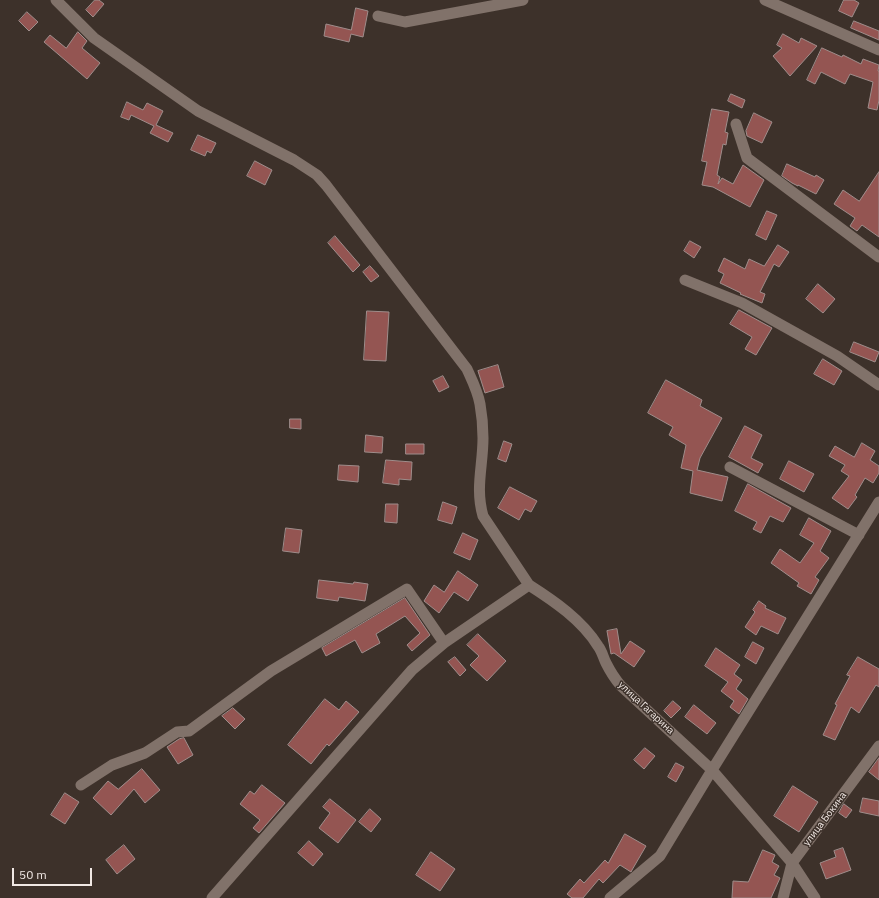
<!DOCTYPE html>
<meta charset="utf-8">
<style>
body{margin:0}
#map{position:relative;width:879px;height:898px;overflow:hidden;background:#3d312a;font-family:"IBM Plex Sans",sans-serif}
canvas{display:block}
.scale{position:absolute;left:12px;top:868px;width:80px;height:18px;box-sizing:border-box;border:2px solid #f1e8e4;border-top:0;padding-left:5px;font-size:12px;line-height:14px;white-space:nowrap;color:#f1e8e4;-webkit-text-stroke:3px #3d312a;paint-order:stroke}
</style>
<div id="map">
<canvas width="879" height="898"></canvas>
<div class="scale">50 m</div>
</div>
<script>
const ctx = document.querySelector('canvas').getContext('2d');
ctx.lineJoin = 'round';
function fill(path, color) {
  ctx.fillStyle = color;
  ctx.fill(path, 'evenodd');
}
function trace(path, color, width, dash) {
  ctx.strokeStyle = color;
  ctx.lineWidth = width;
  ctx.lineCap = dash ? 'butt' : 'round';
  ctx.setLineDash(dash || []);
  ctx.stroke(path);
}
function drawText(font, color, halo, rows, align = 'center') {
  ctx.font = font + ' "IBM Plex Sans",sans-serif';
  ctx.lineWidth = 3;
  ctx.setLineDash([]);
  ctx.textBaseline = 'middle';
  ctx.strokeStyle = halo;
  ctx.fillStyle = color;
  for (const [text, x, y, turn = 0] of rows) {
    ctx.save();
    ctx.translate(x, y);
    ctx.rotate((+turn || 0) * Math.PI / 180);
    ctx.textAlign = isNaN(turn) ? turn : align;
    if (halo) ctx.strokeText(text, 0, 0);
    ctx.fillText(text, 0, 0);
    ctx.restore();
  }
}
const building = new Path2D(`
 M 95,0 L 99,0 L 104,4 L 93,17 L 86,10 Z
 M 844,0 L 854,0 L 859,3 L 852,17 L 839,11 Z
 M 356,8 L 368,11 L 363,37 L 351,34 L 349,42 L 324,36 L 326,24 L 351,30 Z
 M 27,12 L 38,22 L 29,31 L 19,21 Z
 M 854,21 L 879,31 L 879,40 L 851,28 Z
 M 78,32 L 87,41 L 82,48 L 100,63 L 87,79 L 44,42 L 50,35 L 66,48 Z
 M 783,34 L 799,43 L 801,38 L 817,46 L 790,76 L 773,56 L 782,48 L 777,45 Z
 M 822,48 L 842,57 L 843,55 L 861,64 L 863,59 L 879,65 L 878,71 L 879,71 L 879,100 L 877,110 L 868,108 L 873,82 L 850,74 L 845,84 L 821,72 L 815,84 L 807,80 Z
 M 731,94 L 745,100 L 742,108 L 728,101 Z
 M 127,102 L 143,110 L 147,103 L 163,111 L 156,125 L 173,133 L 168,142 L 150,133 L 154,126 L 131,115 L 129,120 L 121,117 Z
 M 712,109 L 729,112 L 725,132 L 728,133 L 726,145 L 723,144 L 717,175 L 720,177 L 718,184 L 722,178 L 733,184 L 743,165 L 764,180 L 750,207 L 713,187 L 702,185 L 707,162 L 702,161 Z
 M 754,113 L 772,122 L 762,143 L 747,136 L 746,131 Z
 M 198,135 L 216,143 L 211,153 L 207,151 L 205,156 L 191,150 Z
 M 255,161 L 272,170 L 265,185 L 247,176 Z
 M 787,164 L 815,177 L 816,175 L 824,180 L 816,194 L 798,185 L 798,186 L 792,183 L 782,176 Z
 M 879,172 L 879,237 L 862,225 L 857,231 L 850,226 L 855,218 L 834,204 L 843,190 L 859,201 Z
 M 767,211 L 777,215 L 766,240 L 756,235 Z
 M 335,236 L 360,265 L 353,272 L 328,243 Z
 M 690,241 L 701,247 L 694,258 L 684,251 Z
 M 778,245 L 789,252 L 779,267 L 774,264 L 760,292 L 765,294 L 762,303 L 740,294 L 741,293 L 720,283 L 724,274 L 718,271 L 724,258 L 745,269 L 749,259 L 764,266 Z
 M 370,266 L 379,276 L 371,282 L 363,272 Z
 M 818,284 L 835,299 L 823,313 L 806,299 Z
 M 739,310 L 772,328 L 756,355 L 745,349 L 752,337 L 730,324 Z
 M 367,311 L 389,312 L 386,361 L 364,360 Z
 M 854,342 L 879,352 L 875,362 L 850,352 Z
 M 823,359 L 842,371 L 834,385 L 814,374 Z
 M 498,365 L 504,387 L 485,393 L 478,371 Z
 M 443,376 L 449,387 L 439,392 L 433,381 Z
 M 666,380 L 702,400 L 700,406 L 722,418 L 700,458 L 697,470 L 728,477 L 722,501 L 690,493 L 693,471 L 681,468 L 686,445 L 669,435 L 673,427 L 648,413 Z
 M 290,419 L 301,419 L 301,429 L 290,428 Z
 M 745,426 L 762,435 L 751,458 L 763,464 L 758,473 L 729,457 Z
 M 366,435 L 383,437 L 382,453 L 365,452 Z
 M 504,441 L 512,444 L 506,462 L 498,459 Z
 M 862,443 L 875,451 L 870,460 L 879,466 L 879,473 L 873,483 L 865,478 L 855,495 L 857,497 L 848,509 L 832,498 L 849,476 L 841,471 L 845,465 L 829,456 L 835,446 L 854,457 Z
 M 406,444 L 424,444 L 424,454 L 406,454 Z
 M 386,460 L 412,462 L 411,480 L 399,479 L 399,485 L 383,483 Z
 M 789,461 L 814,474 L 804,492 L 780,479 Z
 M 339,465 L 359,466 L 358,482 L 338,480 Z
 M 748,484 L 791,508 L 783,522 L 770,516 L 761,533 L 753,529 L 757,522 L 735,511 Z
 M 510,487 L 537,501 L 531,512 L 525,509 L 519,520 L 498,508 Z
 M 443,502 L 457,507 L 452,524 L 438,520 Z
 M 386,504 L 398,504 L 397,523 L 385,522 Z
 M 809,518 L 831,531 L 820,551 L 829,558 L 815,577 L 819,580 L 811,594 L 797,586 L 799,583 L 771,563 L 780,549 L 800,563 L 814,543 L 800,535 Z
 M 286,528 L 302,530 L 299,553 L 283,551 Z
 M 463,533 L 478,540 L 470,560 L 454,553 Z
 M 458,571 L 478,585 L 468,601 L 454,592 L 439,613 L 424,601 L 434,585 L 444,592 Z
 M 319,580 L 353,584 L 354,582 L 368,584 L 365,601 L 339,597 L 338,601 L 317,598 Z
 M 405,598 L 430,635 L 412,651 L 407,645 L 420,633 L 405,616 L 376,634 L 380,643 L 362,653 L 355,640 L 326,656 L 322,648 Z
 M 759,601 L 766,606 L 765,608 L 786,618 L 778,634 L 761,626 L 756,635 L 745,627 L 755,612 L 753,610 Z
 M 617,629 L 621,654 L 630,641 L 645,651 L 634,667 L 614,653 L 611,654 L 607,631 Z
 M 478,634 L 506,661 L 487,681 L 470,665 L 479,656 L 467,645 Z
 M 753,642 L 764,648 L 756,664 L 745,657 Z
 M 716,648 L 740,665 L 734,674 L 742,680 L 736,689 L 748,699 L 739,714 L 730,707 L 734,701 L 721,691 L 728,682 L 705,666 Z
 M 455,657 L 466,670 L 460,676 L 448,662 Z
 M 858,657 L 879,669 L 879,687 L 876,685 L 859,713 L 851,707 L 835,740 L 823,735 L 837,705 L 835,704 L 850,676 L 847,675 Z
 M 325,699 L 339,710 L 346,701 L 359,712 L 329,746 L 327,744 L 311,764 L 288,745 Z
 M 673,701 L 681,708 L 671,718 L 664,711 Z
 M 694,705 L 716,723 L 707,734 L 685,717 Z
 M 233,708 L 245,719 L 235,729 L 222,716 Z
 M 184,738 L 193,755 L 178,764 L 167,747 L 179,739 Z
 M 645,748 L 655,756 L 644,769 L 634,760 Z
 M 879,758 L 879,780 L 869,772 Z
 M 676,763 L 684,767 L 676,782 L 668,777 Z
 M 142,769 L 160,790 L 145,803 L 134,789 L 111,815 L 93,798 L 108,781 L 118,789 Z
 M 262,785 L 285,803 L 259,833 L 253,828 L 260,820 L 240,804 L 250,791 L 254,794 Z
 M 793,786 L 818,802 L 799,832 L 774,816 Z
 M 65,793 L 79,802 L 65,824 L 51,815 Z
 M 863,798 L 879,801 L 879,816 L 860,812 Z
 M 330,799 L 356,820 L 338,843 L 319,828 L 330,813 L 323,807 Z
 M 844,804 L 852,810 L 846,818 L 839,813 Z
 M 370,809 L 381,819 L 371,832 L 359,822 Z
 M 625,834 L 646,846 L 632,870 L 631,872 L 620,865 L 603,883 L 599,879 L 583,898 L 572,898 L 567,894 L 580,879 L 584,883 L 605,860 L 608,863 Z
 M 309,841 L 323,854 L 313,866 L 298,853 Z
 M 124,845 L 135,859 L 117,874 L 106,860 Z
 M 843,848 L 851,870 L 826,879 L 820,863 L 836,857 L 834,851 Z
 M 763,850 L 775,855 L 772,862 L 779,866 L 774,875 L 780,878 L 771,898 L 732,898 L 733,881 L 748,882 Z
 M 431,852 L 455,869 L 440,891 L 416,875 Z`);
fill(building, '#945552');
trace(building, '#9f8d8b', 1);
trace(new Path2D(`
 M 56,0 L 94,38 L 198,111 L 294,160 L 317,175 L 326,185 L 467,369 C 472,380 478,392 480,404 C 482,415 483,427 483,438 C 483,466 475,488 483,516 L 529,585 C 554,601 582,620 598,646 C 602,651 603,657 606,663 C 610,671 615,679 621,686 L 712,770 L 792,863 L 815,898
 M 765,0 L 879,50
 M 378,16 L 405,22 L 523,0
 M 736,124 L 747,158 L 879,257
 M 685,280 L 742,303 L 837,356 L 879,385
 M 730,467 L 859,535
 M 81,785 L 112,765 L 145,753 L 177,732 L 189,731 L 271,671 L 407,589 L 444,643
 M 212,898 L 412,670 L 444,643 L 529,585
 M 610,898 L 660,856 L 712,770 L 879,502
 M 783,898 L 792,863 L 879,746`), '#81726a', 11);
drawText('10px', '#f1e8e4', '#3d312a', [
 ["улица Гагарина",646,708,43],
 ["улица Бокина",825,819,-53]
]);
</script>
